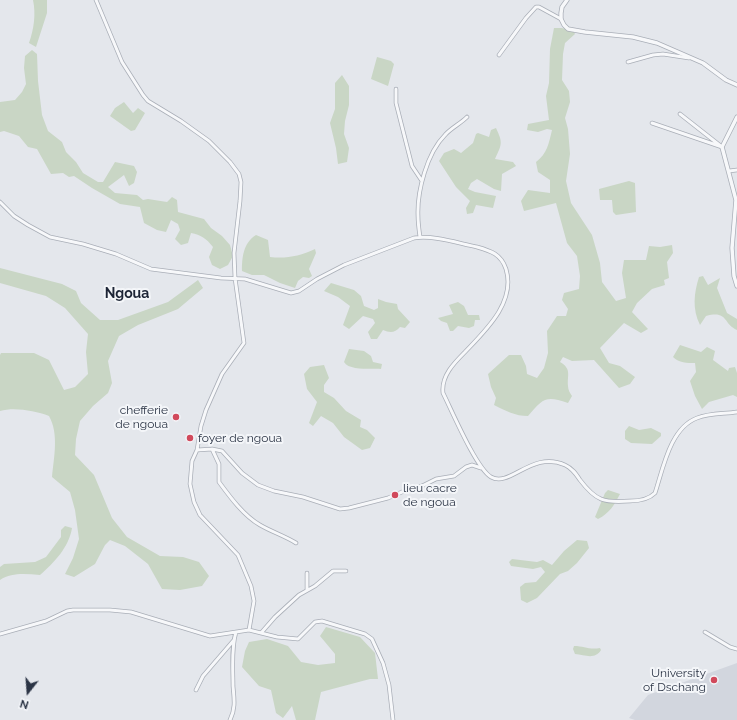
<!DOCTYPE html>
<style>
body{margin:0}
#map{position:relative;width:737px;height:720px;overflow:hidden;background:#e4e7ec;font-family:Raleway,sans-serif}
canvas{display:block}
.north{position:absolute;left:8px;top:672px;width:40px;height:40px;-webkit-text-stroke:3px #f4f6f9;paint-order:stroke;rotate:197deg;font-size:11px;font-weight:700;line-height:16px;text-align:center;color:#2b3445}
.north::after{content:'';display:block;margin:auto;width:14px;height:18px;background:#2b3445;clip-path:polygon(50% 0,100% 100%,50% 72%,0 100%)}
</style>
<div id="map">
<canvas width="737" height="720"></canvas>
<div class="north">N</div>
</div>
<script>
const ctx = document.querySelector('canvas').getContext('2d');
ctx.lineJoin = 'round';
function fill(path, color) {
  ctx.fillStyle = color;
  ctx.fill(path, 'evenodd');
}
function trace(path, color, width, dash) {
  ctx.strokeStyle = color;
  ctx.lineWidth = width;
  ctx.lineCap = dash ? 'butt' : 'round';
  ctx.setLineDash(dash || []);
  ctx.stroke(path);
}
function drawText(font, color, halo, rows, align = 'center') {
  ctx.font = font + ' Raleway,sans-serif';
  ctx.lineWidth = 4;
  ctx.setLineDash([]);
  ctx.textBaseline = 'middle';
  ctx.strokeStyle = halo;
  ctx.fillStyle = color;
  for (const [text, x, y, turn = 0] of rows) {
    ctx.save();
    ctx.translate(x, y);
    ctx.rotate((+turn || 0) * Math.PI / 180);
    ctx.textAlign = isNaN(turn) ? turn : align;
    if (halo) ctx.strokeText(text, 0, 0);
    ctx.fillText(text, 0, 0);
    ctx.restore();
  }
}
fill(new Path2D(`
 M 737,663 L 737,720 L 635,720 L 629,718 L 648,695 Z`), '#d2d6de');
fill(new Path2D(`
 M 33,0 L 47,0 L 47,13 L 36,47 L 29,43 C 34,29 36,14 33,0 Z
 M 554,28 L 561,28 L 573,30 L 575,34 L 565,43 L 563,54 L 562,80 L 569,91 L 570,102 L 565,118 L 568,129 L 570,154 L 566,181 L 571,203 L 592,235 L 600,263 L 602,282 L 616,301 L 626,298 L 622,273 L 624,260 L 646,260 L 649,246 L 660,247 L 672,245 L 673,253 L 667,262 L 669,278 L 664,280 L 665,285 L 652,289 L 637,303 L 632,312 L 648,329 L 641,333 L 624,323 L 600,348 L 609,363 L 620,366 L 635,377 L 630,384 L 619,388 L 594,360 L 572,361 L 563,357 L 560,362 C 572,369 567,375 568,386 C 568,390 570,393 572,396 L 568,403 C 545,395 543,399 528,416 C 515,416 506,411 494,405 L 496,398 L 491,387 L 488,374 L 509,355 L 521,355 L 526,366 L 527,374 L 537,378 L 544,368 L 548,353 L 547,331 L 557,316 L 566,316 L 568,309 L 562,300 L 564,293 L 579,289 L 580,276 L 577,256 L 567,243 L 556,203 L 524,211 L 521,201 L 528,190 L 550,193 L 550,180 L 538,172 L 536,162 C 547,154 549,143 552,130 L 547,129 L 538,132 L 527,130 L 528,124 L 549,120 L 546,96 L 549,83 L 550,49 Z
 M 32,50 L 37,54 L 38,81 L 42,115 L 48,131 L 62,142 L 66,152 L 76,162 L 83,173 L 98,182 L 103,182 L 115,162 L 134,166 L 137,172 L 134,183 L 129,186 L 124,175 L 108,187 L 115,193 L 137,195 L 143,200 L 148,199 L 167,202 L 172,197 L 177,200 L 178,212 L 204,219 L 211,228 L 222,236 L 230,245 L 233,256 L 228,265 L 220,269 L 212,265 L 209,257 L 213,247 C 206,238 201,235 191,233 L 188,243 L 181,245 L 175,239 L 180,230 L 178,224 L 171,220 L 166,232 L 157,230 L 144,223 L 140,207 L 120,204 L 92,188 L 74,176 L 69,177 L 63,173 L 51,174 L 37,149 L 28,147 L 19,136 L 4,131 L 0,132 L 0,102 L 15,100 L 22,92 L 26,84 L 24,68 L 25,56 Z
 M 377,57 L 391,61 L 394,64 L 388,86 L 371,79 Z
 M 342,75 L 349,86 L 349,105 L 345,121 L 344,134 L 349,148 L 347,162 L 338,164 L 336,148 L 330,123 L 335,109 L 335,83 Z
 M 124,102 L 133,113 L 138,108 L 145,113 L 135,130 L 131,131 L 110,116 L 115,108 Z
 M 496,128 C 503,143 502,144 495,159 L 513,162 L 516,166 L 502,174 L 501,191 L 494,189 L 477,179 L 471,183 L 468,189 L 475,192 L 496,196 L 493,208 L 476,205 L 473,213 L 467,214 L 466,208 L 470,201 L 456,187 L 439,161 L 444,153 L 454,149 L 461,153 L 473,143 L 476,134 L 478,133 L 489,137 L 491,130 Z
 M 629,181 L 635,183 L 636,212 L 616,215 L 613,212 L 612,200 L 600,200 L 599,189 Z
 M 256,235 L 268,240 L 270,257 C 286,259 300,256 315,249 L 316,253 L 309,269 L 312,276 L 309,278 L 303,277 L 298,281 L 295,288 L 280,283 L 264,275 L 252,275 L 242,271 C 242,258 243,243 256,235 Z
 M 0,268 L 62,284 L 76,291 L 81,303 L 100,320 L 118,320 L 168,302 L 198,280 L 203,288 L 178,309 L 138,325 L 119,336 L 108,361 L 112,383 L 108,393 L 93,406 L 80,421 L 76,439 L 75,455 L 94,475 L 112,518 L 127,537 L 160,556 L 183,557 L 199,562 L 209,576 L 202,586 L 180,590 L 162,589 L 148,564 L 125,546 L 110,540 L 105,545 L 95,564 L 74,577 L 65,574 L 73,558 L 79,539 L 75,510 L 70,492 L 52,477 C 54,457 59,434 49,416 C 35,411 15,407 0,411 L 0,355 L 1,353 L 34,353 L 49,360 L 64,390 L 75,387 L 88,374 L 86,352 L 88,334 L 65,308 L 46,296 L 0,283 Z
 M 703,276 L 708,285 L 720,278 L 717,288 L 727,313 L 737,319 L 737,330 C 723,324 728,310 706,316 L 700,325 C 692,309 694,293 699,277 Z
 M 331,283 L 354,290 L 361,296 L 364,306 L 374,310 L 378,308 L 378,299 L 386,302 L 397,304 L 398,309 L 410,322 L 405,328 L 400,327 C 395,333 390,333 383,330 L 377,339 L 371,339 L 368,332 L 375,323 L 373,319 L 363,316 L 349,329 L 343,325 L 350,306 L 338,297 L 324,291 Z
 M 458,302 L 464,306 L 468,315 L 479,315 L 480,320 L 475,320 L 474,326 L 469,328 L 458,326 L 453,331 L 450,331 L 447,323 L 441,321 L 438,318 L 453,314 L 449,305 Z
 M 680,345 L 701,352 L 707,347 L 715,351 L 713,360 L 728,371 L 729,368 L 735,367 L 737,373 L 737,397 L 733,395 L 709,402 L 702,409 L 695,396 L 690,381 L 696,372 L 695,363 C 687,363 679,363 673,357 Z
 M 349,349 L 364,351 L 371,356 L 373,362 L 382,364 L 381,369 C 371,368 349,371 344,362 Z
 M 324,365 L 329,378 L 324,385 L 324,392 L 334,398 L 346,411 L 361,420 L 360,427 L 367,430 L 375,438 L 370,448 L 362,450 L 344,437 L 333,423 L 321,416 L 313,426 L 309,423 L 317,402 L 307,389 L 304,374 L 310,367 Z
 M 629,426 L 639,430 L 651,428 L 661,433 L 661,436 L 652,444 L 631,443 L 625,439 L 625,431 Z
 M 608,490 L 620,494 C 614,505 610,513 598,519 L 595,517 L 605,493 Z
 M 65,526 L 72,528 C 69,547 54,563 40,575 C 26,574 12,572 0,580 L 0,567 L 4,564 L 35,562 L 46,557 L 61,537 L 61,530 Z
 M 577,540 L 587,541 L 589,548 L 577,563 L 568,571 L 560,574 L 537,598 L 527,603 L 521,600 L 520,587 L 525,583 L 536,582 L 545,572 L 541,567 L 533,569 L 511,566 L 509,562 L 512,559 L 537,562 L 543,560 L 552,565 L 564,551 Z
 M 326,627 L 360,637 L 375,653 L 378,679 L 370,679 L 321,692 L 315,720 L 296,720 L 292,706 L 283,718 L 276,713 L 271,690 L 259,686 L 242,667 L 245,651 L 249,642 L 267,639 L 288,646 L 301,662 L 318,665 L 335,663 L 335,654 L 320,636 Z
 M 574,646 C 584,646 589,650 600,648 L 601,650 C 595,660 585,655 575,654 L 573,649 Z`), '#c9d6c5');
const minor = new Path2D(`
 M 96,0 L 122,62 L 143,95 L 148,101 L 181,121 L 209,141 L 230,162 L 239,174 L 241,182 L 240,201 L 234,253 L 235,278 L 244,343 L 222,374 L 206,410 L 201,426 L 197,450 L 192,461 L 190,484 L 194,502 L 200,515 L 238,555 L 251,586 L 254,601 L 249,630
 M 499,55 L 526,18 L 536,7 L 539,7 L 561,19
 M 628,62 L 653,55 L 663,54 L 689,58
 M 396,89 L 396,103 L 412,166 L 422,181
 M 652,123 L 722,147 L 680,114
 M 729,171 L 737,170
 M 0,202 L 14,216 L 28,225 L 50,237 L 83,244 L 116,254 L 151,269 L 221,278 L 245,279 L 291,293 L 299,291 L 317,279 L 344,265 L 414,238 C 434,235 457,243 477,247 C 491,251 501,254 506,269 C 516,302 486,330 465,352 C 454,363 441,376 443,393 C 452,411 476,468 491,477 C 510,488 532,450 565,465 C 572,468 576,474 580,480 C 596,501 604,503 630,501 C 639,501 648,500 655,493 C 663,469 670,428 697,418 C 710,413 724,414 737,412
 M 420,237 C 419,230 418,223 418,216 C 417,191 427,153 445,135 C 451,128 460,124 467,117
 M 212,449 L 222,451 L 242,473 L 258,485 L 274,491 L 303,497 L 340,509 L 349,508 L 388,498 L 409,489 L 422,486 L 436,479 L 454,476 L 466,467 L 472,465 L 481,468
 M 197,450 L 212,449 L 219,464 L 219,482 C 230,497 244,516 260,525 C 272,532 285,536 296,543
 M 307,573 L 307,590
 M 705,632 L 730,647 L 737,649
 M 261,633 L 275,617 L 299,595 L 315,586 L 333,571 L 346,571
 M 0,634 L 46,621 L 67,611 L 73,610 L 110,610 L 131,612 L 210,636 L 249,630 L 277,637 L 298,639 L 315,622 L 322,621 L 365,634 L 372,639 L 383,663 L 389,685 L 393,720
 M 196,690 L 203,676 L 234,640
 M 230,720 C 236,708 234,698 233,686 C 233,669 231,648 236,632`);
const tertiary = new Path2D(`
 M 567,0 L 562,7 L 561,13 L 561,19 L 564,25 L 568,29 L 585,32 L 633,37 L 657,43 L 703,63 L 726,80 L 737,85
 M 737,117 L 722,147 L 736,200 L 732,248 L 734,276 L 737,286`);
trace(minor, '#a9aeb7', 4.5);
trace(tertiary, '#a9aeb7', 5);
trace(minor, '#f7f8fa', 3);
trace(tertiary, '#f7f8fa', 3.5);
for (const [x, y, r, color] of [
 [176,417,4,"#d1495b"],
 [190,438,4,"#d1495b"],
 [395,495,4,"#d1495b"],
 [714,680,4,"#d1495b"]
]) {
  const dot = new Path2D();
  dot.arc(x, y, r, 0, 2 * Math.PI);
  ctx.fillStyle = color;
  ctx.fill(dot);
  trace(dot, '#f4f6f9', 1.5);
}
drawText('12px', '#2b3445', '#f4f6f9', [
 ["chefferie",168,410],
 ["de ngoua",168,424],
 ["foyer de ngoua",198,438,"left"],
 ["lieu cacre",403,488,"left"],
 ["de ngoua",403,502,"left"],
 ["University",706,673],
 ["of Dschang",706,687]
], 'right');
drawText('bold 14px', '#1d2536', '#f4f6f9', [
 ["Ngoua",127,294]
]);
</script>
